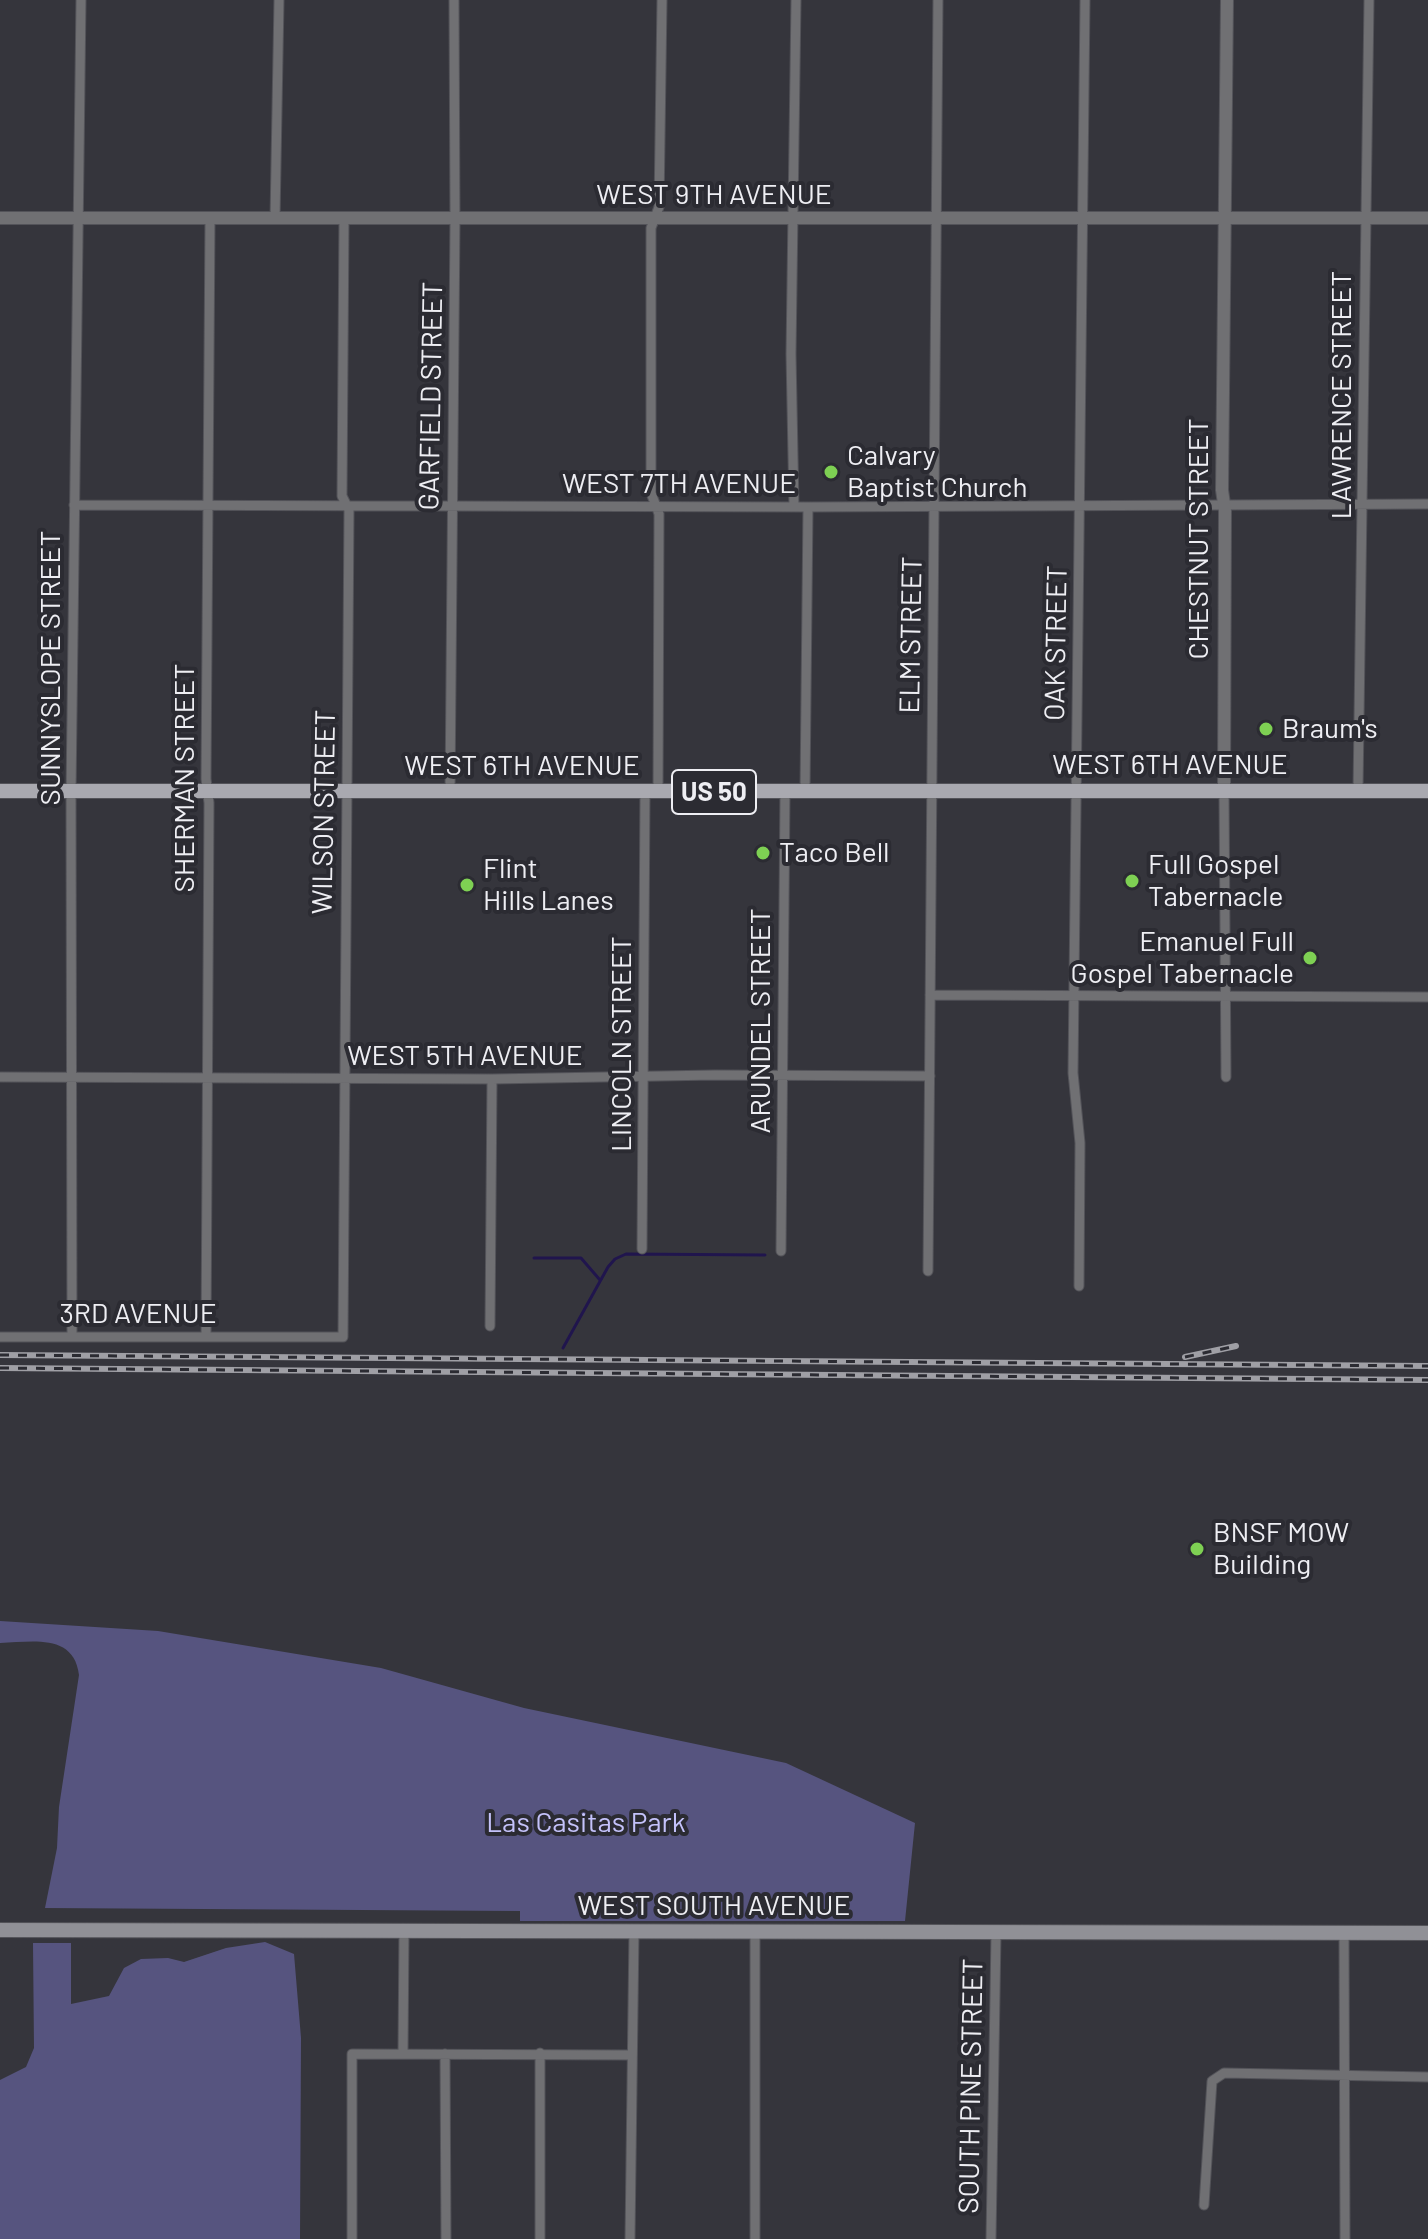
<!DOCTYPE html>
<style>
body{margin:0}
canvas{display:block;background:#35353c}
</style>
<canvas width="1428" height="2239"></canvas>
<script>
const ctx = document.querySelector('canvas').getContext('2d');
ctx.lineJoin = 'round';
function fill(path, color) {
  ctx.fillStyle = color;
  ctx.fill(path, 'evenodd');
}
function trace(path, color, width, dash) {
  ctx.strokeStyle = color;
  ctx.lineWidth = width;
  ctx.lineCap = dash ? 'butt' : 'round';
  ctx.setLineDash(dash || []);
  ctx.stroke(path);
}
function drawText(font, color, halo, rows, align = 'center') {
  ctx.font = font + ' Barlow,sans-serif';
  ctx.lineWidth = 8;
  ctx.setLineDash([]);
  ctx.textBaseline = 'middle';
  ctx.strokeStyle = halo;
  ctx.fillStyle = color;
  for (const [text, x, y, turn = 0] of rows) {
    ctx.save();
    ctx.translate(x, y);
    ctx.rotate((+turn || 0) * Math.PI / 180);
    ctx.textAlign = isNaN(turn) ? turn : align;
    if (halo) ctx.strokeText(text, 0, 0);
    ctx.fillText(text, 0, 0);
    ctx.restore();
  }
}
fill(new Path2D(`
 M 0,1621 L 158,1631 L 381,1668 L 524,1708 L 786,1763 L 915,1823 L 905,1921 L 520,1921 L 520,1911 L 45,1908 L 57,1848 L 59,1807 L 79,1675 C 74,1633 32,1642 0,1643 Z
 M 265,1942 L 294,1954 L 301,2038 L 300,2239 L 0,2239 L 0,2080 L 26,2067 L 34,2048 L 33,1943 L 71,1943 L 71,2004 L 109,1996 L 124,1968 L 141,1959 L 168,1958 L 184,1962 L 226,1948 Z`), '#56547f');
trace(new Path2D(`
 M 534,1258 L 581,1258 L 600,1280
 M 563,1348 L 608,1267 L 615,1259 L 626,1254 L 765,1255`), '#20154d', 3);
const minor = new Path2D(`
 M 275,219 L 279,0
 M 74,505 L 808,507 L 1428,504
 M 794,507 L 791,354 L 796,0
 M 805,791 L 808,507
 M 1224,791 L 1226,1077
 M 1358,791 L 1369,0
 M 658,792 L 659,514 L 651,493 L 651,228 L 659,207 L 662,0
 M 450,793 L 455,219 L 454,0
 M 930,995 L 1428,997
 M 0,1077 L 492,1079 L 715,1075 L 930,1076
 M 642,1249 L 645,792
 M 781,1251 L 785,792
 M 928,1271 L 938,0
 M 1079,1286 L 1080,1143 L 1073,1073 L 1085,0
 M 490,1326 L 492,1079
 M 72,1336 L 71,792 L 81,0
 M 206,1336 L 209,803 L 206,779 L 210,219
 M 0,1337 L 343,1337 L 349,510 L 342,496 L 344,219
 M 1344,1933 L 1345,2239
 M 540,2053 L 540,2239
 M 403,2054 L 404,1930
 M 445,2054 L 446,2239
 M 1204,2205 L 1212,2081 L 1224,2073 L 1428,2077
 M 352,2239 L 352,2054 L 632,2055
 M 630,2239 L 634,1931
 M 755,2239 L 755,1932
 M 991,2239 L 996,1933`);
const tertiary = new Path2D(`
 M 0,218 L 1428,218
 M 1224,791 L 1225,511 L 1222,490 L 1227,0`);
const secondary = new Path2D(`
 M 0,1930 L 1428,1933`);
const primary = new Path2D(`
 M 0,791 L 1428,791`);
trace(minor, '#535359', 11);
trace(tertiary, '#535359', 14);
trace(secondary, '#535359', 16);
trace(primary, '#535359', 16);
trace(minor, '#707073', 9);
trace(tertiary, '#707073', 12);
trace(secondary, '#909096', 14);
trace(primary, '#a9a9b0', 14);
const rail = new Path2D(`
 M 0,1355 L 1428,1366
 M 1185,1357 L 1236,1346
 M 0,1368 L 1428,1380`);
trace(rail, '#9f9fa5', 6);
trace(rail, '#2b2b32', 3, [9]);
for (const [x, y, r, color] of [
 [831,472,8,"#7ed053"],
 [1266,729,8,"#7ed053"],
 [763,853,8,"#7ed053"],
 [1132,881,8,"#7ed053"],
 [467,885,8,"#7ed053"],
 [1310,958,8,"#7ed053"],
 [1197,1549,8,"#7ed053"]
]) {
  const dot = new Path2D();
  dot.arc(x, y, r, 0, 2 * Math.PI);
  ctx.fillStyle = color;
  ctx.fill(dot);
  trace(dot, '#2b2b32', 3);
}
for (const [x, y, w] of [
 [714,792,84]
]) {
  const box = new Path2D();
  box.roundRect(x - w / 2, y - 22, w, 44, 6);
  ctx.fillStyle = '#2b2b32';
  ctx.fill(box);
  trace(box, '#eeeef3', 2);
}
drawText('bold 26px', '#eeeef3', null, [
 ["US 50",714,792]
]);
drawText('28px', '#eeeef3', '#2b2b32', [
 ["WEST 9TH AVENUE",714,195],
 ["LAWRENCE STREET",1342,395,-90],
 ["GARFIELD STREET",431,396,-89],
 ["WEST 7TH AVENUE",679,484],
 ["CHESTNUT STREET",1199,539,-90],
 ["ELM STREET",911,635,-89],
 ["OAK STREET",1056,643,-89],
 ["SUNNYSLOPE STREET",51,668,-90],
 ["WEST 6TH AVENUE",1170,765],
 ["WEST 6TH AVENUE",522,766],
 ["SHERMAN STREET",185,778,-90],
 ["WILSON STREET",324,812,-89],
 ["ARUNDEL STREET",761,1021,-90],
 ["LINCOLN STREET",622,1044,-90],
 ["WEST 5TH AVENUE",465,1056],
 ["3RD AVENUE",138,1314],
 ["WEST SOUTH AVENUE",714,1906],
 ["SOUTH PINE STREET",971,2086,-89]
]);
drawText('28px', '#eeeef3', '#2b2b32', [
 ["Calvary",847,456],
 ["Baptist Church",847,488],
 ["Braum's",1282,729],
 ["Taco Bell",779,853],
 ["Full Gospel",1148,865],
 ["Tabernacle",1148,897],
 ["Flint",483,869],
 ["Hills Lanes",483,901],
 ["Emanuel Full",1294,942,"right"],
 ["Gospel Tabernacle",1294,974,"right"],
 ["BNSF MOW",1213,1533],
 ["Building",1213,1565]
], 'left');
drawText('28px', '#c4c2fa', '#2b2b32', [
 ["Las Casitas Park",586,1823]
]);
</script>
